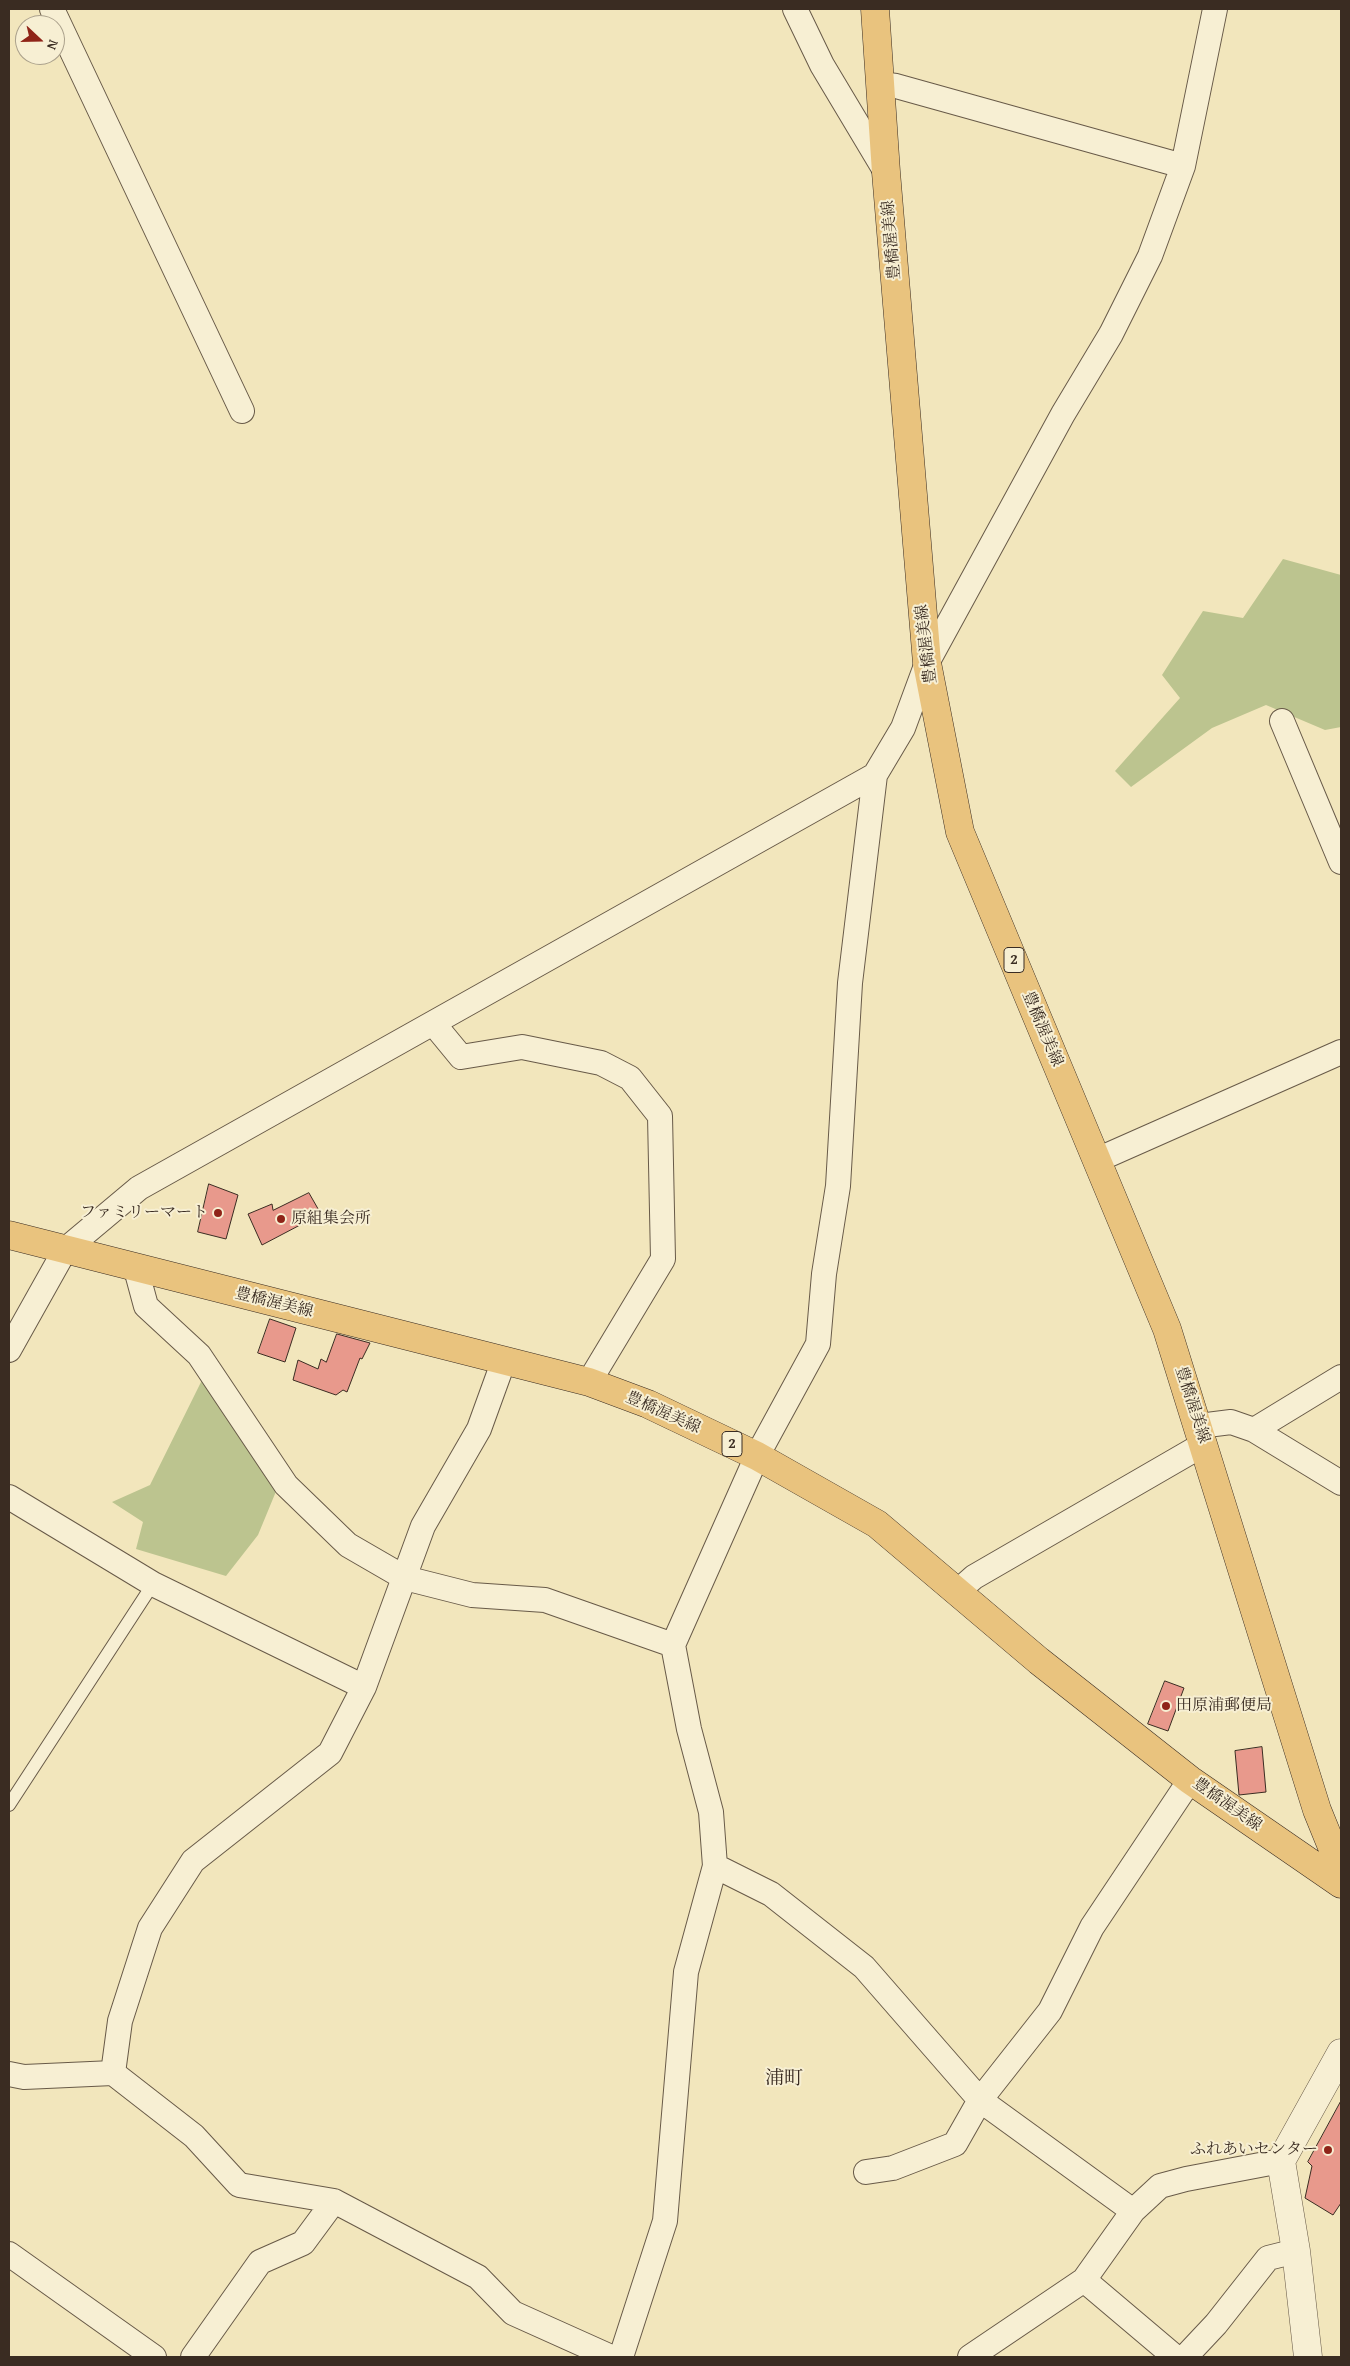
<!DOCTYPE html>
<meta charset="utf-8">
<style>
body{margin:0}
#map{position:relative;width:1350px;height:2366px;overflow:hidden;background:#f2e6bc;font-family:"Gentium Book Plus",serif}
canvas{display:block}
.frame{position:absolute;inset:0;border:10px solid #3a2c22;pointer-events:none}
.north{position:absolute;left:15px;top:15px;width:50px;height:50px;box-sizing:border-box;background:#f7efd3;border:1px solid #aba18c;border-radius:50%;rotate:111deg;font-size:14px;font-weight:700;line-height:20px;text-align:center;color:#3a2c22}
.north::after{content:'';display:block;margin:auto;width:18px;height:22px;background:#8f2418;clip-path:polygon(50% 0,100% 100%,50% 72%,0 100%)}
</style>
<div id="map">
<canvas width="1350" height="2366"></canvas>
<div class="frame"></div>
<div class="north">N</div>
</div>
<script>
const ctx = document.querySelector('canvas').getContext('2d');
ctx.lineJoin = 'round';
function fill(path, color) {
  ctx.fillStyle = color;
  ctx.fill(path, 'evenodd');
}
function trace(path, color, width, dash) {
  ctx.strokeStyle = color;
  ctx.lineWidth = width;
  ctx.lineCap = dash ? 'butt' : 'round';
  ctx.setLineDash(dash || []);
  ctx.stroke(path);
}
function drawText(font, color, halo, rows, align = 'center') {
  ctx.font = font + ' "Gentium Book Plus","Noto Serif JP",serif';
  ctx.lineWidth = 4;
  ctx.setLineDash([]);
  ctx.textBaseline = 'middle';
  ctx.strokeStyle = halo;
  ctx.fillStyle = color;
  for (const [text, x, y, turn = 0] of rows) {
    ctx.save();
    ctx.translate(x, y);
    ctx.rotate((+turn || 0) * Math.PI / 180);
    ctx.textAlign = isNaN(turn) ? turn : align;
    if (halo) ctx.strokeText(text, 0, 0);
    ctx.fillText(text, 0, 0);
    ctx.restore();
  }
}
fill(new Path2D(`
 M 1283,559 L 1341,575 L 1341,727 L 1325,730 L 1266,705 L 1212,728 L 1131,787 L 1115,771 L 1180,698 L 1162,675 L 1203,611 L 1243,618 Z
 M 202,1380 L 277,1489 L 258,1535 L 226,1576 L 136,1549 L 143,1522 L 112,1502 L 150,1485 Z`), '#bcc48f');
const building = new Path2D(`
 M 209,1184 L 238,1195 L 226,1239 L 198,1232 Z
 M 309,1193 L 321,1214 L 262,1245 L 248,1214 L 272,1204 L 273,1210 Z
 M 270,1319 L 296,1328 L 285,1362 L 258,1353 Z
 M 337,1334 L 370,1343 L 362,1359 L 360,1358 L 347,1392 L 343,1390 L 336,1395 L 293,1380 L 298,1360 L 318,1369 L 321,1359 L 326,1362 Z
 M 1165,1681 L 1184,1688 L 1168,1731 L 1148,1724 Z
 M 1262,1747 L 1266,1792 L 1239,1795 L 1235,1751 Z
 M 1341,2101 L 1341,2203 L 1333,2215 L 1305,2198 L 1312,2166 L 1308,2162 Z`);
fill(building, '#e8998c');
trace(building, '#3a2c22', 1);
const service = new Path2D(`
 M 9,1805 L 153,1584`);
const minor = new Path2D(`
 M 52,9 L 242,411
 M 795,9 L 822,65 L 886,172
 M 880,84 L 896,86 L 1183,166
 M 1282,721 L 1341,862
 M 433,1023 L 461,1057 L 522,1047 L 601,1063 L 630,1078 L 660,1116 L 663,1259 L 589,1382
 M 1097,1160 L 1341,1052
 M 136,1269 L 146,1306 L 199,1355 L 286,1485 L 348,1545 L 405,1578 L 472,1595 L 545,1600 L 673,1645
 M 9,1350 L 65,1250 L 139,1188 L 875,775 L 903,728 L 927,663 L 1063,414 L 1111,334 L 1150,256 L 1183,166 L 1215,9
 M 1199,1426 L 1231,1422 L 1254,1430 L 1341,1377
 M 1254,1430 L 1341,1483
 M 9,1497 L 153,1584 L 364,1687
 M 957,1592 L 974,1577 L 1204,1444
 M 715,1866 L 771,1894 L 864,1967 L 980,2100 L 1133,2211
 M 113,2073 L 120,2021 L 150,1928 L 193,1861 L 330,1753 L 364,1687 L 423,1526 L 479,1429 L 504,1360
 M 9,2074 L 24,2077 L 113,2073 L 194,2136 L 239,2185 L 334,2201 L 478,2277 L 513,2313 L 611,2357
 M 866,2172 L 893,2168 L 955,2144 L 980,2100 L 1050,2011 L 1092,1927 L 1190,1780
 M 9,2254 L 154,2357
 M 1084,2280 L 1175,2357
 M 193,2357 L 260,2262 L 303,2243 L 334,2201
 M 621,2357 L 665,2221 L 686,1972 L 715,1866 L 711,1812 L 689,1729 L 673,1645 L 757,1456 L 818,1344 L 824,1274 L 838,1186 L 850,983 L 875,775
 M 970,2357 L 1084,2280 L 1133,2211 L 1160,2186 L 1186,2179 L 1281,2161
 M 1185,2357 L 1216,2324 L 1268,2258 L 1296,2251`);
const tertiary = new Path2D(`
 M 1308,2357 L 1296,2251 L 1281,2161 L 1341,2053`);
const primary = new Path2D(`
 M 875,9 L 886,172 L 927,663 L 960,832 L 1167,1329 L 1317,1810 L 1341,1869
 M 9,1235 L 589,1382 L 648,1404 L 757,1456 L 877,1524 L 1039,1661 L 1190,1780 L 1341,1884`);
trace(service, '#685a48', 14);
trace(minor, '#685a48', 26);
trace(tertiary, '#685a48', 29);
trace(primary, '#3a2c22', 29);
trace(service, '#f7efd3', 12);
trace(minor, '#f7efd3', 24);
trace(tertiary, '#f7efd3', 28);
trace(primary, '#e9c37e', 28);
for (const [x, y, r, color] of [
 [218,1213,5,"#8f2418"],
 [281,1219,5,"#8f2418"],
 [1166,1706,5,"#8f2418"],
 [1328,2150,5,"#8f2418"]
]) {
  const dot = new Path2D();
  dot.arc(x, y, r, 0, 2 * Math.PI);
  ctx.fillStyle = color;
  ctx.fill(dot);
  trace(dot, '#f7efd3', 2);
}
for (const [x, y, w] of [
 [1014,960,20],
 [732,1444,20]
]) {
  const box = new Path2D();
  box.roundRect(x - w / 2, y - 12.5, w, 25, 4);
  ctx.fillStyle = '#f7efd3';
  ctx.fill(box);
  trace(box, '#3a2c22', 1);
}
drawText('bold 15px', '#3a2c22', null, [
 ["2",1014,960],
 ["2",732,1444]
]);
drawText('16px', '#3a2c22', '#f7efd3', [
 ["豊橋渥美線",892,240,-95],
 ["豊橋渥美線",927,644,-97],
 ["豊橋渥美線",1042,1029,67],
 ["豊橋渥美線",274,1303,14],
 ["豊橋渥美線",1192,1405,72],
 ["豊橋渥美線",663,1413,24],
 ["豊橋渥美線",1227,1805,35]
]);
drawText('16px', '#3a2c22', '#f7efd3', [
 ["ファミリーマート",208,1213],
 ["原組集会所",291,1219,"left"],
 ["田原浦郵便局",1176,1706,"left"],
 ["ふれあいセンター",1318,2150]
], 'right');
drawText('19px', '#3a2c22', '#f7efd3', [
 ["浦町",784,2079]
]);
</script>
